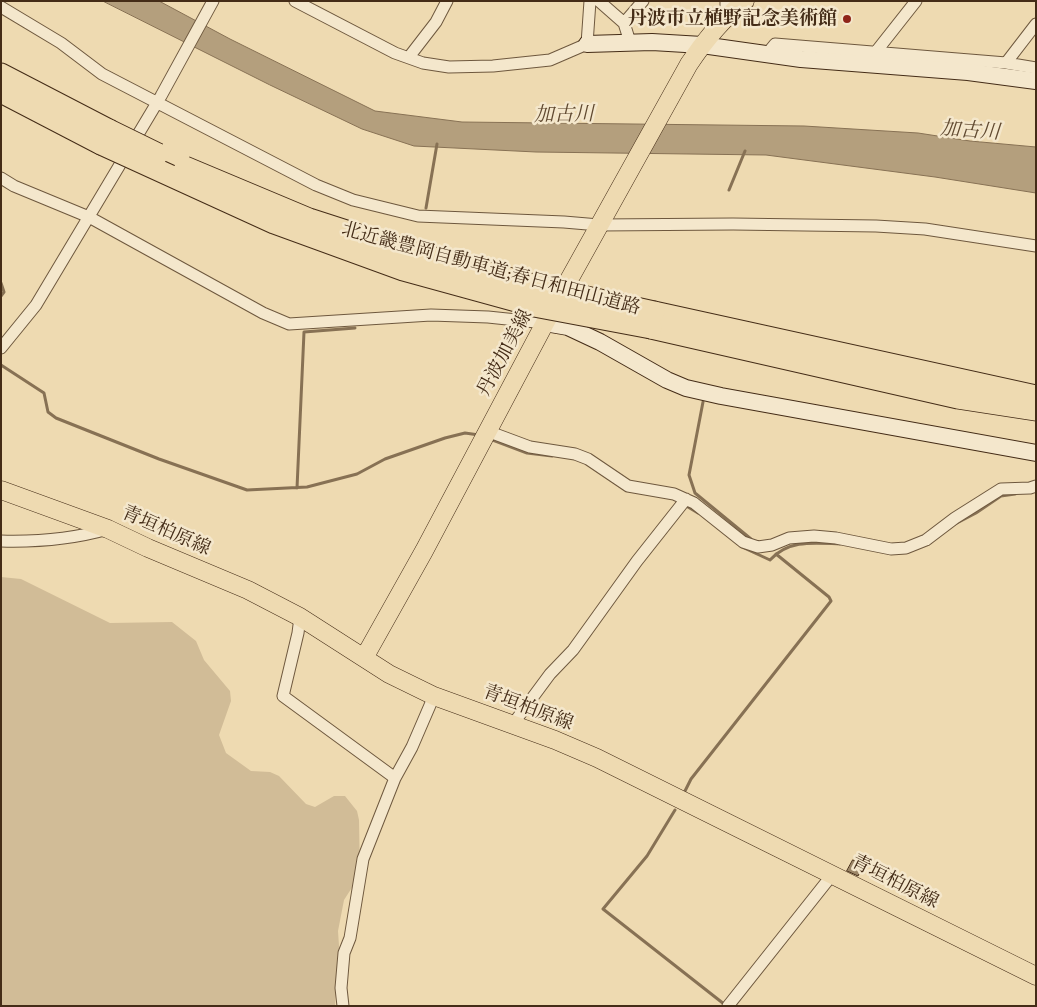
<!DOCTYPE html>
<meta charset="utf-8">
<style>
body{margin:0}
#map{position:relative;width:1037px;height:1007px;overflow:hidden;background:#eedab1;font-family:"EB Garamond",serif}
canvas{display:block}
.frame{position:absolute;inset:0;border:2px solid #442c17;pointer-events:none}
</style>
<div id="map">
<canvas width="1037" height="1007"></canvas>
<div class="frame"></div>
</div>
<script>
const ctx = document.querySelector('canvas').getContext('2d');
ctx.lineJoin = 'round';
function fill(path, color) {
  ctx.fillStyle = color;
  ctx.fill(path, 'evenodd');
}
function trace(path, color, width, dash) {
  ctx.strokeStyle = color;
  ctx.lineWidth = width;
  ctx.lineCap = dash ? 'butt' : 'round';
  ctx.setLineDash(dash || []);
  ctx.stroke(path);
}
function drawText(font, color, halo, rows, align = 'center') {
  ctx.font = font + ' "EB Garamond","Noto Serif JP",serif';
  ctx.lineWidth = 5;
  ctx.setLineDash([]);
  ctx.textBaseline = 'middle';
  ctx.strokeStyle = halo;
  ctx.fillStyle = color;
  for (const [text, x, y, turn = 0] of rows) {
    ctx.save();
    ctx.translate(x, y);
    ctx.rotate((+turn || 0) * Math.PI / 180);
    ctx.textAlign = isNaN(turn) ? turn : align;
    if (halo) ctx.strokeText(text, 0, 0);
    ctx.fillText(text, 0, 0);
    ctx.restore();
  }
}
fill(new Path2D(`
 M 1,577 L 21,579 L 110,623 L 172,622 L 196,641 L 204,660 L 230,691 L 231,701 L 219,735 L 226,753 L 251,771 L 270,772 L 279,776 L 306,804 L 315,807 L 334,796 L 345,796 L 357,811 L 359,820 L 360,875 L 344,900 L 338,931 L 340,961 L 336,983 L 335,1006 L 1,1006 Z`), '#d1bc97');
const water = new Path2D(`
 M 103,1 L 159,1 L 230,39 L 375,111 L 462,122 L 804,126 L 918,133 L 970,141 L 1036,147 L 1036,193 L 935,177 L 766,155 L 536,152 L 414,146 L 362,129 L 270,85 Z`);
fill(water, '#b49f7d');
trace(water, '#877154', 1);
trace(new Path2D(`
 M 729,190 L 745,151
 M 426,208 L 437,144
 M 1,283 L 4,292 L 1,296
 M 1,365 L 44,393 L 48,412 L 56,418 L 159,459 L 247,490 L 307,487 L 357,474 L 385,459 L 445,438 L 465,433 L 479,435
 M 703,402 L 689,475 L 695,493 L 751,539
 M 490,439 L 527,453 L 552,456
 M 297,488 L 304,332 L 355,328
 M 688,507 L 698,513
 M 955,524 L 976,513 L 1001,496 L 1015,494
 M 742,547 L 770,560 C 789,539 815,543 840,544
 M 684,793 L 691,779 L 831,601 L 829,597 L 776,554
 M 675,810 L 647,856 L 603,909 L 724,1004`), '#877154', 3);
const building = new Path2D(`
 M 853,860 L 863,866 L 858,876 L 847,871 Z`);
fill(building, '#9c8667');
trace(building, '#442c17', 1);
const street = new Path2D(`
 M 295,1 L 395,53 L 423,63 L 449,67 L 493,66 L 550,60 L 587,44 L 590,1
 M 599,1 L 624,23 L 630,42
 M 726,1 L 726,16
 M 1,7 L 61,43 L 102,74 L 316,185 L 353,200 L 418,216 L 564,222 L 599,225 L 733,224 L 876,226 L 925,229 L 1036,246
 M 624,23 L 643,1
 M 875,53 L 916,1
 M 766,55 L 775,44 L 1006,63 L 1036,68
 M 409,57 L 436,22 L 447,1
 M 1006,63 L 1036,24
 M 1,178 L 14,186 L 89,217 L 263,313 L 289,324 L 431,315 L 488,317 L 545,323
 M 1,348 L 36,305 L 161,96 L 213,1
 M 487,431 L 530,447 L 575,454 L 588,459 L 628,486 L 674,494 L 694,503 L 743,542 L 758,547 L 772,545 L 789,538 L 814,536 L 836,538 L 891,549 L 906,548 L 926,540 L 955,518 L 1001,489 L 1030,488 L 1036,486
 M 1,541 C 38,542 73,539 108,529
 M 300,617 L 298,633 L 283,696 L 395,778
 M 513,724 L 550,674 L 573,650 L 637,561 L 686,499
 M 343,1006 L 341,988 L 344,953 L 350,938 L 363,859 L 395,778 L 412,747 L 434,696
 M 728,1006 L 832,875`);
const secondary = new Path2D(`
 M 587,44 L 652,42 L 702,45 L 801,59 L 968,72 L 1036,81
 M 545,323 L 568,327 L 600,342 L 667,380 L 686,388 L 721,396 L 1036,453`);
const primary = new Path2D(`
 M 1,490 L 108,529 L 148,548 L 248,590 L 300,617 L 389,674 L 434,696 L 555,740 L 597,758 L 1036,976
 M 364,658 L 424,551 L 545,323 L 689,64 C 705,40 722,19 745,1`);
const highway = new Path2D(`
 M 1,74 L 109,130
 M 1,92 L 101,144
 M 654,312 L 1036,396
 M 651,328 L 958,398 L 1036,410`);
trace(street, '#6e583e', 13);
trace(secondary, '#442c17', 18);
trace(primary, '#442c17', 19);
trace(highway, '#442c17', 23);
trace(street, '#f4e7cc', 11);
trace(secondary, '#f4e7cc', 16);
trace(primary, '#eedab1', 18);
trace(highway, '#eedab1', 21);
const highwayBridge = new Path2D(`
 M 109,130 L 158,154
 M 101,144 L 274,223 L 403,270 L 534,306 L 651,328
 M 185,167 L 309,219 L 405,250 L 541,287 L 654,312`);
trace(highwayBridge, '#442c17', 23, []);
trace(highwayBridge, '#eedab1', 21);
for (const [x, y, r, color] of [
 [847,19,5,"#8f2418"]
]) {
  const dot = new Path2D();
  dot.arc(x, y, r, 0, 2 * Math.PI);
  ctx.fillStyle = color;
  ctx.fill(dot);
  trace(dot, '#f4e7cc', 2);
}
drawText('bold 19px', '#442c17', '#f4e7cc', [
 ["丹波市立植野記念美術館",837,19]
], 'right');
drawText('19px', '#442c17', '#f4e7cc', [
 ["北近畿豊岡自動車道;春日和田山道路",491,269,15],
 ["丹波加美線",505,353,-62],
 ["青垣柏原線",166,531,24],
 ["青垣柏原線",528,708,21],
 ["青垣柏原線",895,882,27]
]);
drawText('italic 20px', '#604930', '#f4e7cc', [
 ["加古川",564,115,-1],
 ["加古川",970,131,4]
]);
</script>
